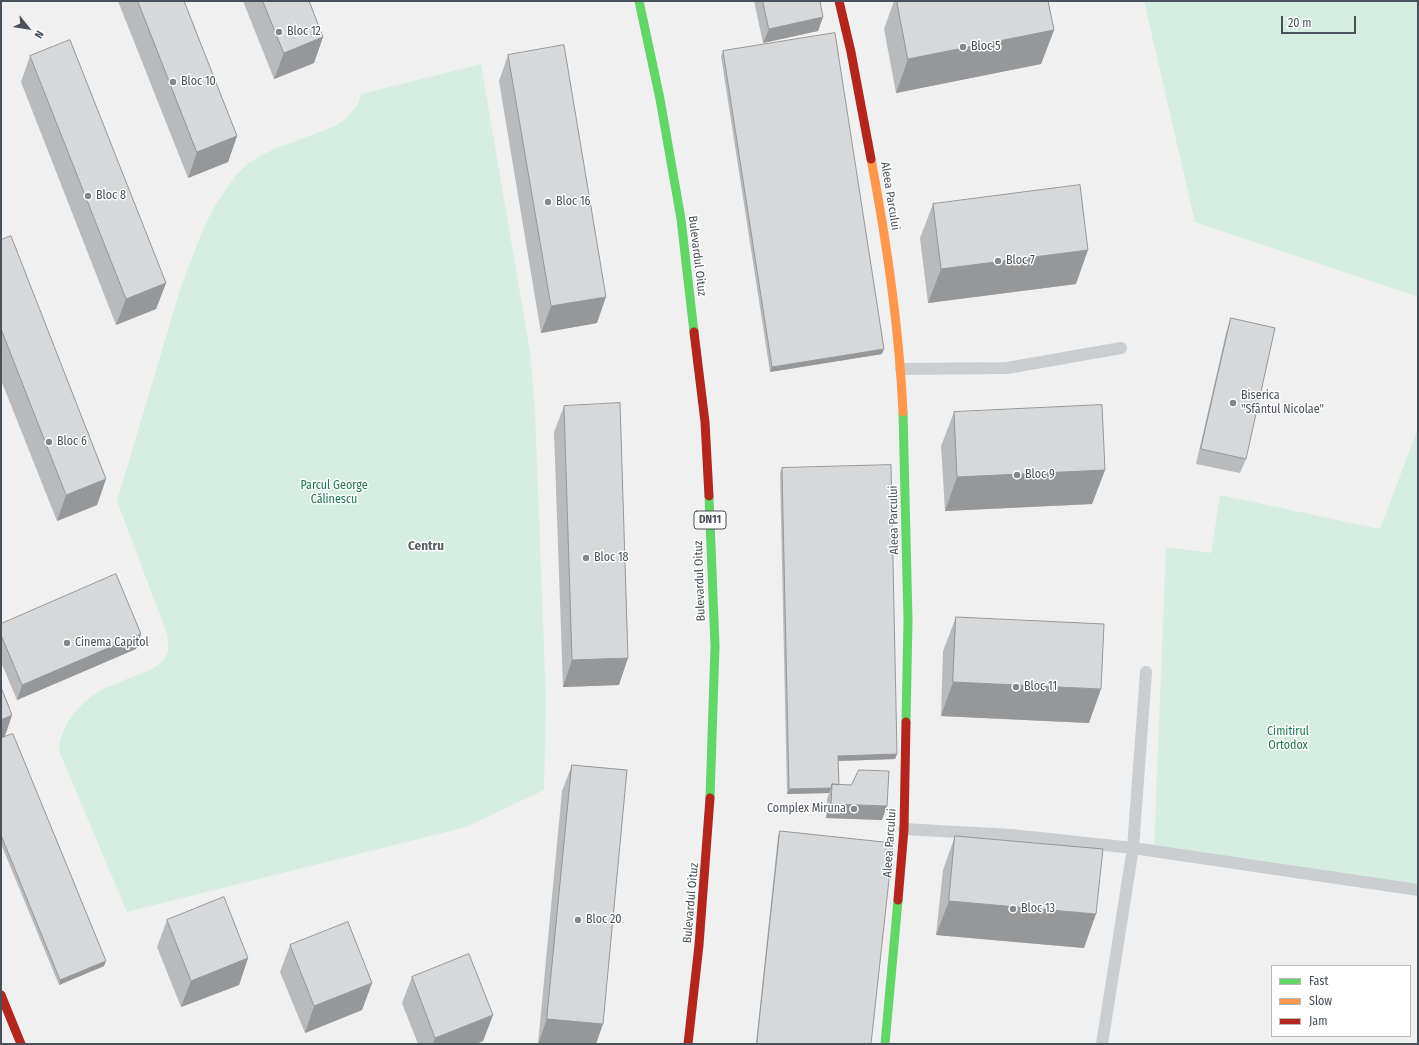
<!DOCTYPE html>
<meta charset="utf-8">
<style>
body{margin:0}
#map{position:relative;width:1419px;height:1045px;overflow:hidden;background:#f0f0f0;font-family:"Fira Sans Condensed",sans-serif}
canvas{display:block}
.frame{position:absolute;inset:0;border:2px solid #48505b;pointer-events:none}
.legend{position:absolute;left:1271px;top:965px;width:140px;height:72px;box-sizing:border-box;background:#fff;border:1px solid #b6b9bd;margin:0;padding:5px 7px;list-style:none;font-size:12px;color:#48505b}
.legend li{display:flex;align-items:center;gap:8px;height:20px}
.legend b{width:20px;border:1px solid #b6b9bd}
.north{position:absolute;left:8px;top:8px;width:40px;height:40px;-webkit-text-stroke:3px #fff;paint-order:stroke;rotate:120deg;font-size:11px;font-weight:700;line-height:16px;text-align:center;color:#48505b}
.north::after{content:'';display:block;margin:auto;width:14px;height:18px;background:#48505b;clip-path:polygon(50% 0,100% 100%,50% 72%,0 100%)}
.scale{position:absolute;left:1281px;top:16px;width:75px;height:18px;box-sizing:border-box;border:2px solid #48505b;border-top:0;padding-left:5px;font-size:12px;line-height:14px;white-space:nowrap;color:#48505b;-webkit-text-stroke:3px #fff;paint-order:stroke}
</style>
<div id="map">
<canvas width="1419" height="1045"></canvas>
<div class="frame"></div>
<ul class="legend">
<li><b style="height:5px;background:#63d668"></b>Fast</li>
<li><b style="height:5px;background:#ff974d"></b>Slow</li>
<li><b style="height:5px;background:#b3261e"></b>Jam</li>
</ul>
<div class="north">N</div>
<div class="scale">20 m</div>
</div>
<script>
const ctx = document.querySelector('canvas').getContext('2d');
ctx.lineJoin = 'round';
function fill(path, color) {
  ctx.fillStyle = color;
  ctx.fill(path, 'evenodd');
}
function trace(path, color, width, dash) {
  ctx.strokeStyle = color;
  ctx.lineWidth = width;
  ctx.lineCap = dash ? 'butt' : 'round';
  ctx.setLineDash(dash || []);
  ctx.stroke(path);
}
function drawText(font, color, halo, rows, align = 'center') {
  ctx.font = font + ' "Fira Sans Condensed",sans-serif';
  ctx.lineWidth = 3;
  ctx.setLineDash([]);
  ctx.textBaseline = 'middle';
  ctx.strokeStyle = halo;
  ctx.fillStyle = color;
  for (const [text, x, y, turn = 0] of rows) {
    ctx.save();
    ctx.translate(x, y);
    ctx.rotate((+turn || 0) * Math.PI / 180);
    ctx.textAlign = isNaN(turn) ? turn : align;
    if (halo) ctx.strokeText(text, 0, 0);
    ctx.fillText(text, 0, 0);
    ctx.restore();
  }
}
fill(new Path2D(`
 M 1144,1 L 1418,1 L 1418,297 L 1195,222 Z
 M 481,64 L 530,352 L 535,410 L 546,702 L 544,790 L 466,827 L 127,912 L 59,751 C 60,726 79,703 100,691 C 111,685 123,681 134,676 C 145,672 158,668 165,658 C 170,651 168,642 167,634 L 117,501 L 180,290 L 203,229 L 214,207 L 236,175 L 250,162 L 272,150 L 335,126 L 348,117 L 358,104 L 361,94 Z
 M 1418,428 L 1418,890 L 1154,851 L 1166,547 L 1211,553 L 1220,495 L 1380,529 Z`), '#d6eee1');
trace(new Path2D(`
 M 901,369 L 1007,368 L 1121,348
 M 904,829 L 1012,835 L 1133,848 L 1146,672
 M 1102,1044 L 1133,848 L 1418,890`), '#cbced1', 12);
trace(new Path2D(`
 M 639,1 L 660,99 L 681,219 L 694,332
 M 903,412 L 908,620 L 906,722
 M 709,496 L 715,646 L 710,798
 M 885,1044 L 898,900`), '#63d668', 9);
trace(new Path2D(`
 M 871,159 C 887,243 899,327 903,412`), '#ff974d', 9);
trace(new Path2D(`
 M 839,1 L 851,52 L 871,159
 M 694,332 L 705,422 L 709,496
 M 898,900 L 904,829 L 906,722
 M 1,995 L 21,1044
 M 688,1044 L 699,945 L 710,798`), '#b3261e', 9);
fill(new Path2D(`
 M 118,1 L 184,1 L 237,136 L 228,162 L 188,178 Z
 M 243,1 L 309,1 L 323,37 L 314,63 L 274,79 Z
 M 754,1 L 820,1 L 823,17 L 818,31 L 763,43 Z
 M 894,1 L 1048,1 L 1054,30 L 1041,64 L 896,93 L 884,29 Z
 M 723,51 L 882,354 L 770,372 L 721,56 Z
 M 508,55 L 597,323 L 541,333 L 499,81 Z
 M 30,56 L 166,283 L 156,309 L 116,325 L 21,82 Z
 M 933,204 L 1076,284 L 928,303 L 920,238 Z
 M 1,240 L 106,479 L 97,505 L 57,521 L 1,380 Z
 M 1231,318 L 1246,459 L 1240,473 L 1196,464 L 1226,333 Z
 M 564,406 L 619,685 L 563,687 L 554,432 Z
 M 954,412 L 1105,470 L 1092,504 L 945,511 L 941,446 Z
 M 782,468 L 897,754 L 895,759 L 838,761 L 839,785 L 882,820 L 826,818 L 827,799 L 829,793 L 787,794 L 780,473 Z
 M 956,617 L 1089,723 L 941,716 L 943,651 Z
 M 1,624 L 141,634 L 136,649 L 17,700 L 1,662 Z
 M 1,687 L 12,715 L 4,737 L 104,966 L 59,985 L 1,844 Z
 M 572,765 L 596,1044 L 538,1044 L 562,791 Z
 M 780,831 L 871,1044 L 756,1044 L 778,836 Z
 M 955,836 L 1084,948 L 936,935 L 943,870 Z
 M 167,920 L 248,958 L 239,985 L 181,1007 L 157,947 Z
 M 290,945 L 372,983 L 362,1010 L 305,1033 L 280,972 Z
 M 412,977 L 493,1015 L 483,1041 L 476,1044 L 418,1044 L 402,1003 Z`), '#b9babb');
fill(new Path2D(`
 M 823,17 L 818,31 L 763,43 L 769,29 Z
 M 1054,30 L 1041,64 L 896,93 L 908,59 Z
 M 323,37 L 314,63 L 274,79 L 284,53 Z
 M 237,136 L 228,162 L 188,178 L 197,152 Z
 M 1088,250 L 1076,284 L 928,303 L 941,269 Z
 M 166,283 L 156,309 L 116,325 L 126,299 Z
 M 606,297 L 597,323 L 541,333 L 551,306 Z
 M 884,349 L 882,354 L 770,372 L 772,367 Z
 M 1105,470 L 1092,504 L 945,511 L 957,477 Z
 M 106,479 L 97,505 L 57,521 L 66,495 Z
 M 141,634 L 136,649 L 17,700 L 22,685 Z
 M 628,658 L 619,685 L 563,687 L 572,660 Z
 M 953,682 L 1101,689 L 1089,723 L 941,716 Z
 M 12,715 L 3,742 L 1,742 L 1,720 Z
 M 897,754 L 895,759 L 836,761 L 838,756 Z
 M 831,788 L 829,793 L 787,794 L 789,789 Z
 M 831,804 L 887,806 L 882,820 L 826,818 Z
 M 949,901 L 1096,914 L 1084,948 L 936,935 Z
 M 248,958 L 239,985 L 181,1007 L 191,981 Z
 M 106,961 L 104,966 L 59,985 L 60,980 Z
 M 372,983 L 362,1010 L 305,1033 L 314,1006 Z
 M 493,1015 L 483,1041 L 476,1044 L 433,1044 L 435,1038 Z
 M 547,1019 L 603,1024 L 596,1044 L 538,1044 Z`), '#969799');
const building = new Path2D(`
 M 138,1 L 184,1 L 237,136 L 197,152 Z
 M 263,1 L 309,1 L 323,37 L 284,53 Z
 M 763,1 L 820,1 L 823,17 L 769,29 Z
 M 897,1 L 1048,1 L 1054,30 L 908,59 Z
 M 835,33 L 884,349 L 772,367 L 723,51 Z
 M 70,40 L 166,283 L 126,299 L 30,56 Z
 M 564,45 L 606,297 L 551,306 L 508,55 Z
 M 1080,185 L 1088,250 L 941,269 L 933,204 Z
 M 11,236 L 106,479 L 66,495 L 1,329 L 1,240 Z
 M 1231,318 L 1275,328 L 1246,459 L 1201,449 Z
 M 620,403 L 628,658 L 572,660 L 564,406 Z
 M 1102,405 L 1105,470 L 957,477 L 954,412 Z
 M 891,465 L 897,754 L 838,756 L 839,785 L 832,784 L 831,788 L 789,789 L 782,468 Z
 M 116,574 L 141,634 L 22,685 L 1,635 L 1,624 Z
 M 956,617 L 1104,624 L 1101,689 L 953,682 Z
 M 1,687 L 12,715 L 1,720 Z
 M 13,734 L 106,961 L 60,980 L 1,835 L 1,738 Z
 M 572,765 L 627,770 L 603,1024 L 547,1019 Z
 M 859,770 L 889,771 L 887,806 L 831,804 L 832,784 L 851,785 Z
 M 780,831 L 893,843 L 871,1044 L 757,1044 Z
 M 955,836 L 1103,849 L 1096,914 L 949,901 Z
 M 224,897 L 248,958 L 191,981 L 167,920 Z
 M 348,922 L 372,983 L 314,1006 L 290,945 Z
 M 469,954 L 493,1015 L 435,1038 L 412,977 Z`);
fill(building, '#d7d8da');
trace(building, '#969799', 1);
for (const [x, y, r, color] of [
 [279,32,4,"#83888f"],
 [963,47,4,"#83888f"],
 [173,82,4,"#83888f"],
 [88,196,4,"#83888f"],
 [548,202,4,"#83888f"],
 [998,261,4,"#83888f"],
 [1233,403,4,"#83888f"],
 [49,442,4,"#83888f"],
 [1017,475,4,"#83888f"],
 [586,558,4,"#83888f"],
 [67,643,4,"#83888f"],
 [1016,687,4,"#83888f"],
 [854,809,4,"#83888f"],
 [1013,909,4,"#83888f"],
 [578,920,4,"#83888f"]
]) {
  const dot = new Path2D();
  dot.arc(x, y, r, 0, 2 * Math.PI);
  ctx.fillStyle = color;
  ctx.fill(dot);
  trace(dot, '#fff', 1.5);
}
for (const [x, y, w] of [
 [710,520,32]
]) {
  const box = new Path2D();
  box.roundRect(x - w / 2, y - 9, w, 18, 3);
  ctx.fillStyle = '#fff';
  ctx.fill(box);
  trace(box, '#48505b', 1);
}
drawText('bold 11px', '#48505b', null, [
 ["DN11",710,520]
]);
drawText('12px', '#48505b', '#fff', [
 ["Bloc 12",287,32],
 ["Bloc 5",971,47],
 ["Bloc 10",181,82],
 ["Bloc 8",96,196],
 ["Bloc 16",556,202],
 ["Bloc 7",1006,261],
 ["Biserica",1241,396],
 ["\"Sfântul Nicolae\"",1241,410],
 ["Bloc 6",57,442],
 ["Bloc 9",1025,475],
 ["Bloc 18",594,558],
 ["Cinema Capitol",75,643],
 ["Bloc 11",1024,687],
 ["Complex Miruna",846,809,"right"],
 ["Bloc 13",1021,909],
 ["Bloc 20",586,920]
], 'left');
drawText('12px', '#48505b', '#fff', [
 ["Aleea Parcului",890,196,81],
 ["Bulevardul Oituz",697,256,83],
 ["Aleea Parcului",894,520,-91],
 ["Bulevardul Oituz",700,581,-92],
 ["Aleea Parcului",890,843,-86],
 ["Bulevardul Oituz",691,903,-85]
]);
drawText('12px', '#1d7752', '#fff', [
 ["Parcul George",334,486],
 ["Călinescu",334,500],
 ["Cimitirul",1288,732],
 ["Ortodox",1288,746]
]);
drawText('bold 13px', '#5c5e63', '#fff', [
 ["Centru",426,546]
]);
</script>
